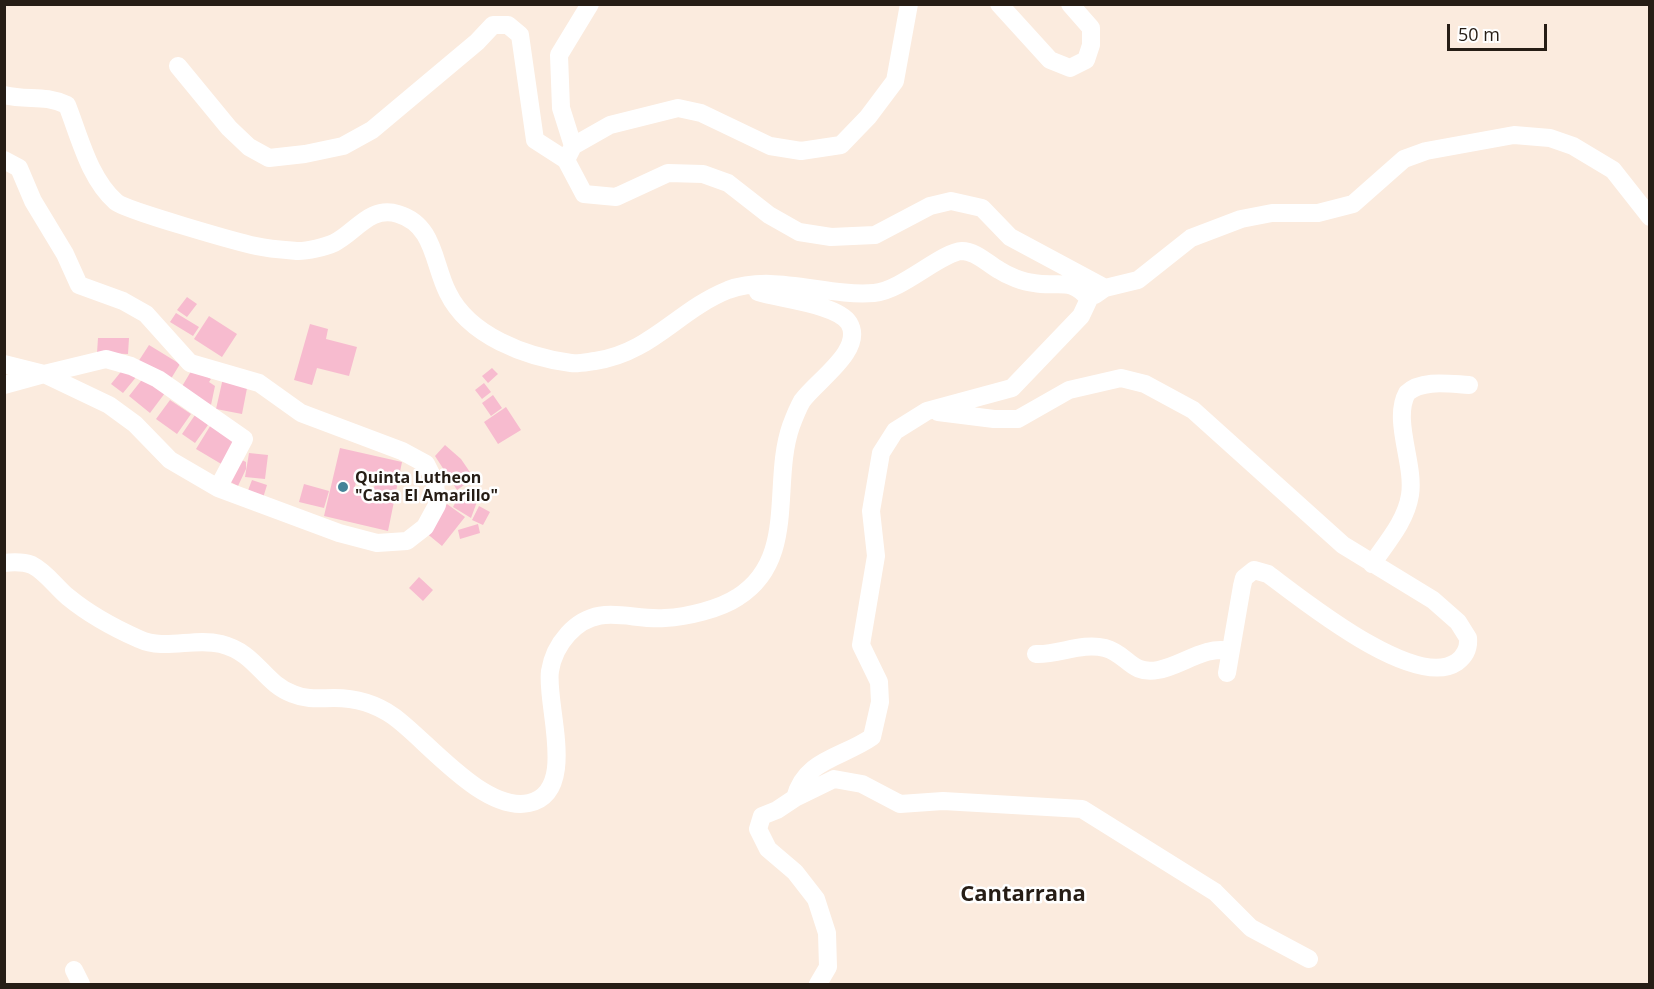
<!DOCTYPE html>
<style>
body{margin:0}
#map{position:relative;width:1654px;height:989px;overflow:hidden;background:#fbebde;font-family:"Open Sans",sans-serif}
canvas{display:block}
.frame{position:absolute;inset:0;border:6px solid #261d15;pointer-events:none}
.scale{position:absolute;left:1447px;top:24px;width:100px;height:27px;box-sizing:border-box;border:3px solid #261d15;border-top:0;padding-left:8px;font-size:18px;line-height:21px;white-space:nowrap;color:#261d15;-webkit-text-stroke:4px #fff;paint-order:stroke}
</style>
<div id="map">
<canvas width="1654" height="989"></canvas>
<div class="frame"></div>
<div class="scale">50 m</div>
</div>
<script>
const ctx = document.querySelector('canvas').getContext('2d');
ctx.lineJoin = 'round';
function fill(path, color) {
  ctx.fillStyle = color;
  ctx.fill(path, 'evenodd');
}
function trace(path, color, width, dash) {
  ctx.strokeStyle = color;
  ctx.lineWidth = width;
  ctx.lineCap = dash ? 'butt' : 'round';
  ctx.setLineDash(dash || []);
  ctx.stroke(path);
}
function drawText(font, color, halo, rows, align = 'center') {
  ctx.font = font + ' "Open Sans",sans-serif';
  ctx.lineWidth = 5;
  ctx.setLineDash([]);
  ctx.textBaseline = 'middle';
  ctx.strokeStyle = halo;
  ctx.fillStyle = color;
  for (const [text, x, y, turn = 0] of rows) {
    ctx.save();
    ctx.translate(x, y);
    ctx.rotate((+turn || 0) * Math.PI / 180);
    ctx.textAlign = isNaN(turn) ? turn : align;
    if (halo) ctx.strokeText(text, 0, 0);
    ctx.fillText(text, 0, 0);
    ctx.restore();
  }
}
fill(new Path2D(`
 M 187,297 L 197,304 L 187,317 L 177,310 Z
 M 176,313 L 199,327 L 193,336 L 170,322 Z
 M 209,316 L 237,334 L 222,357 L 194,339 Z
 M 310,324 L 328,329 L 326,339 L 357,347 L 349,376 L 317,368 L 312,385 L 294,380 Z
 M 98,338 L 129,338 L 128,354 L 97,353 Z
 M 149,345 L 180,364 L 169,382 L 138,362 Z
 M 124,368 L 137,376 L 123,393 L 111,384 Z
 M 193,368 L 211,379 L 209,382 L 215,386 L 211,405 L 181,388 Z
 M 492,368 L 498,374 L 488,383 L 482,376 Z
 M 144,377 L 165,393 L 150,413 L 129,396 Z
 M 223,378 L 248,383 L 242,414 L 216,409 Z
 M 484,383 L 491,392 L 482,399 L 475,390 Z
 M 493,395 L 502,408 L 491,416 L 482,403 Z
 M 170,400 L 191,414 L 177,434 L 156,419 Z
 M 506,407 L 521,430 L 498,444 L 484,422 Z
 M 195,415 L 208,425 L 195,443 L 182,434 Z
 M 212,423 L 239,439 L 223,465 L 196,449 Z
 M 445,445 L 461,459 L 474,478 L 457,490 L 435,456 Z
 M 340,448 L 402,462 L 388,531 L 324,516 ZM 358,476 L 376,481 L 371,498 L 353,493 Z
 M 249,453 L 268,455 L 265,479 L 245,477 Z
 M 236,457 L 246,462 L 246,469 L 238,486 L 225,479 Z
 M 252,480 L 267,485 L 263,498 L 247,493 Z
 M 304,484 L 329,491 L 324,508 L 299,502 Z
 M 462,490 L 478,499 L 471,518 L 453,507 Z
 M 447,504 L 465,517 L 442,546 L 425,532 Z
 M 479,506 L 490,512 L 483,525 L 472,520 Z
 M 478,524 L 480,533 L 460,539 L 458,530 Z
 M 419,577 L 433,590 L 423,601 L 409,588 Z`), '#f7bbcf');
trace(new Path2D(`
 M 909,4 L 895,81 L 868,117 L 841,145 L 801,151 L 770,146 L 701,113 L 678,108 L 610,125 L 573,146 L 566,160 L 584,194 L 616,197 L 668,173 L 703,174 L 728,183 L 769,215 L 799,232 L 831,237 L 875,235 L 930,206 L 951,201 L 982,208 L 1010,237 L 1105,288
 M 999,4 L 1050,60 L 1070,68 L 1086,60 L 1091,45 L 1091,28 L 1070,4
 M 178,66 L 229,128 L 249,147 L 269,158 L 305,154 L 343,146 L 372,130 L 477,42 L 493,25 L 508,25 L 520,35 L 535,140 L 566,160
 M 4,95 C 29,101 43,94 67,105 C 80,138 89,178 116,202 C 125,210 237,242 256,246 C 269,249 285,250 298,251 C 308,251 325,247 334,243 C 355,233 370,205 398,214 C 435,225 433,264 448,293 C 469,336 526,357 571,363 C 578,364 587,362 595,361 C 651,353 678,310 728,290 C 774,273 826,297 874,293 C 903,290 941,252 962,251 C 976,251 988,264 999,270 C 1008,276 1023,282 1034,283 C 1058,288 1070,276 1089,299 L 1081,316 L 1012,388 L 927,411 L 895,431 L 881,453 L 871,511 L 876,556 L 861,645 L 879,682 L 880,702 L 872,737 C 842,758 805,759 795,798 L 777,810 L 762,816 L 758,829 L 768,849 L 795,872 L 816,899 L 827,933 L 828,967 L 818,984
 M 573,146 L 561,108 L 559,55 L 590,4
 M 4,160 L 19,168 L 33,201 L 65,254 L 79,285 L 123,301 L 146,314 L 190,363 L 259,383 L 301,413 L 402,451 L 426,464 L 435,482 L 437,505 L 425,527 L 407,541 L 377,543 L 339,533 L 218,488 L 170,460 L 135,424 L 109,405 L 44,374 L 4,385
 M 1095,295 L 1105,288 L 1138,280 L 1191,238 L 1241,219 L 1272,213 L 1318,213 L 1353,204 L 1404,159 L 1426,151 L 1514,135 L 1550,138 L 1573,146 L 1613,170 L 1650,217
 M 4,364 L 44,374 L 106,359 L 131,366 L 158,379 L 244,439 L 218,488
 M 938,412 L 994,419 L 1018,419 L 1069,390 L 1121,378 L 1145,384 L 1193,410 L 1343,545 L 1433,600 L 1458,622 L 1468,638 C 1469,648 1465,656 1457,662 C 1415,691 1303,600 1268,574 L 1254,570 L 1244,578 L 1242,586 L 1227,673
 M 4,563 C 13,562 24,562 32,565 C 46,572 56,587 68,597 C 90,615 114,628 139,639 C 165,651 194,637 221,644 C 257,653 263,683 293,694 C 307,700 320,698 334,698 C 355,698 376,704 393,716 C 425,738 483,813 529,803 C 579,792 545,704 550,671 C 552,658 559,644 568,634 C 598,601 630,621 665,618 C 687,617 720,609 738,597 C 798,559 771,483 791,426 C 794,418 798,408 802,401 C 816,381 865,350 849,323 C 837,304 779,299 758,292
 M 1372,564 C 1387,542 1406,521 1410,495 C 1415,464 1392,420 1407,393 C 1422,379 1450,384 1469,385
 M 1036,654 C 1059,655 1082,642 1105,648 C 1128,654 1130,675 1158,670 C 1181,666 1206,645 1229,651
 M 795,798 L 834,779 L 862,784 L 900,804 L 943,801 L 1082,809 L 1215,892 L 1251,928 L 1309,959
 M 74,970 L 81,984`), '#fff', 18);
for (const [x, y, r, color] of [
 [343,487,6,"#448398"]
]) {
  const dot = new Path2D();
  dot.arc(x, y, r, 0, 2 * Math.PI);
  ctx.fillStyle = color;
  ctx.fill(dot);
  trace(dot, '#fff', 2);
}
drawText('bold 16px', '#261d15', '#fff', [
 ["Quinta Lutheon",355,478],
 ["\"Casa El Amarillo\"",355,496]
], 'left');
drawText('bold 22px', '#261d15', '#fff', [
 ["Cantarrana",1023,895]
]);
</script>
